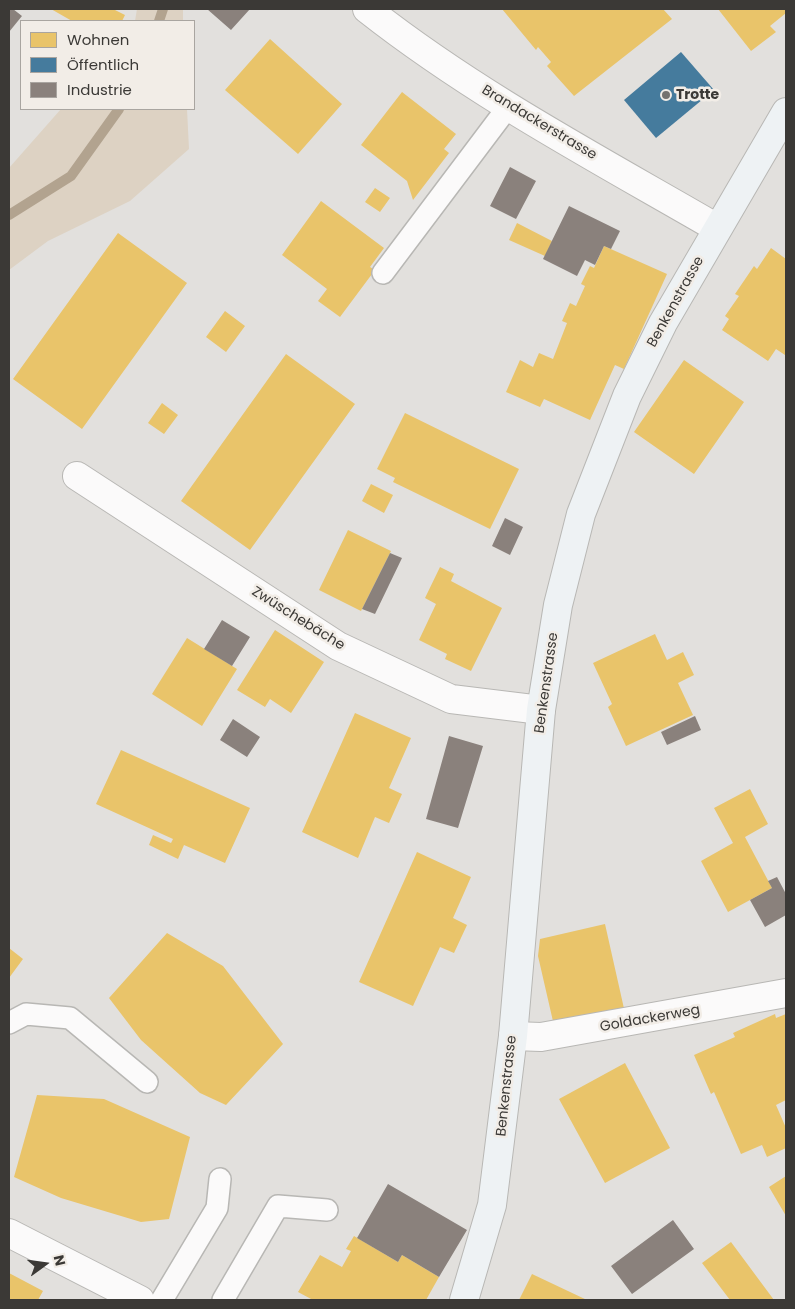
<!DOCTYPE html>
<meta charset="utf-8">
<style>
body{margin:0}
#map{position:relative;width:795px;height:1309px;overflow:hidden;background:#e2e0dd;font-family:Poppins,sans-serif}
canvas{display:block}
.frame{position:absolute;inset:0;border:10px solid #3b3936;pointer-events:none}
.legend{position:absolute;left:20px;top:20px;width:175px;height:90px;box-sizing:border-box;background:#f2ede7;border:1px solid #a9a5a0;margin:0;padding:6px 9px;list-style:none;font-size:15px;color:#3b3936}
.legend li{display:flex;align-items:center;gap:10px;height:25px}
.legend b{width:25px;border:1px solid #a9a5a0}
.north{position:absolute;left:20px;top:1239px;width:50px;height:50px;-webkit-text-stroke:4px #f2ede7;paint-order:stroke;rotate:76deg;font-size:14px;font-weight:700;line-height:20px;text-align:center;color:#3b3936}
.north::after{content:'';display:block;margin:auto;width:18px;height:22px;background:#3b3936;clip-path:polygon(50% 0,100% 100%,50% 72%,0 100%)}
</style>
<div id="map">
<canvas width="795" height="1309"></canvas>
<div class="frame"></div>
<ul class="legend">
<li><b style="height:14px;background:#e9c46a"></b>Wohnen</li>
<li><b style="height:14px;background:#457b9d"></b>Öffentlich</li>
<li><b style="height:14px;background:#8a817c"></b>Industrie</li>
</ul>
<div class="north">N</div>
</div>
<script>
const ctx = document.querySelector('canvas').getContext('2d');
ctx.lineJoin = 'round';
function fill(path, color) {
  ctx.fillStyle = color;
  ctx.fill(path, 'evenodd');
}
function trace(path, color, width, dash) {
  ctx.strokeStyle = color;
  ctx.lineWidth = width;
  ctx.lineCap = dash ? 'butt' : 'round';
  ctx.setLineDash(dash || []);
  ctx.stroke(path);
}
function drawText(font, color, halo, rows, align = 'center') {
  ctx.font = font + ' Poppins,sans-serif';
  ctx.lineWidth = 5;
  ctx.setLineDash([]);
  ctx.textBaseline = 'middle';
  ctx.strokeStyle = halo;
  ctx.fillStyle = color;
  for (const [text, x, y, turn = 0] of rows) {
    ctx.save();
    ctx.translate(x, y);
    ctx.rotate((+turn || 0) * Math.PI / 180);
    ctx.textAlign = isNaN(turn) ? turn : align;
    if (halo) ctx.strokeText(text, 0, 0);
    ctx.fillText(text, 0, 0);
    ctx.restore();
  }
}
fill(new Path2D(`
 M 137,9 L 183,9 L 183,21 L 135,21 Z
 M 61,109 L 187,109 L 189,149 L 130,201 L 48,241 L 9,270 L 9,168 Z`), '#ddd2c3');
fill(new Path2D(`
 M 51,9 L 113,9 L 125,15 L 122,21 L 72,21 Z
 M 502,9 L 663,9 L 672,19 L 574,96 L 547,66 L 551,62 L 538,47 L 536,50 Z
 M 718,9 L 786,9 L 786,13 L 770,26 L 776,32 L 751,51 Z
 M 270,39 L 342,104 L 298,154 L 225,90 Z
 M 402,92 L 456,134 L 444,149 L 449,153 L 413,200 L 407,181 L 361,145 Z
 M 375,188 L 390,198 L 380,212 L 365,202 Z
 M 321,201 L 384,248 L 370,267 L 375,270 L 340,317 L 318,301 L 327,289 L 282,255 Z
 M 517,223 L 552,241 L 545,256 L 509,240 Z
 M 118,233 L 187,283 L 82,429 L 13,379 Z
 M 604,246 L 667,274 L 624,369 L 615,365 L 590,420 L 544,399 L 540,407 L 506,392 L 520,360 L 533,367 L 539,353 L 553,359 L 567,323 L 562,321 L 570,303 L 576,306 L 585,286 L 581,284 L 590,266 L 594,268 Z
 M 771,248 L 786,259 L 786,353 L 785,355 L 776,349 L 768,361 L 722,330 L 729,319 L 725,316 L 739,296 L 735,294 L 754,266 L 757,269 Z
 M 225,311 L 245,326 L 226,352 L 206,337 Z
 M 286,354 L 355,404 L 250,550 L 181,501 Z
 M 684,360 L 744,402 L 694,474 L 634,432 Z
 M 162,403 L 178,415 L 164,434 L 148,423 Z
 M 405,413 L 519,469 L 490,529 L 393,482 L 395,478 L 377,469 Z
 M 371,484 L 393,495 L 384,513 L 362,501 Z
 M 348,530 L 391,551 L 361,611 L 319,590 Z
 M 440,567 L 454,574 L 451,581 L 502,608 L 471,671 L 445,659 L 447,654 L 419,640 L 436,604 L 425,598 Z
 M 275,630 L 324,662 L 291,713 L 270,699 L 265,707 L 237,690 Z
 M 655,634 L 667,660 L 683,652 L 694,675 L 678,683 L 693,715 L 626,746 L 608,707 L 612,704 L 593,663 Z
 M 187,638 L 237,669 L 202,726 L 152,694 Z
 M 355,713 L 411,738 L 389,788 L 402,794 L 389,823 L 375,817 L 358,858 L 302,832 Z
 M 121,750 L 250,808 L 225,863 L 184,845 L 178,859 L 149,845 L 153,835 L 171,843 L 173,839 L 96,804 Z
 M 750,789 L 768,824 L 745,837 L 772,888 L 728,912 L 701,861 L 733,843 L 714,808 Z
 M 417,852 L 471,877 L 453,918 L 467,925 L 454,953 L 440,947 L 413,1006 L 359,982 Z
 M 605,924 L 625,1013 L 555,1030 L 538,956 L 540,939 Z
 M 167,933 L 223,966 L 283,1044 L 226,1105 L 200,1093 L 141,1040 L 109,998 Z
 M 9,948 L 23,959 L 9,978 Z
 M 775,1014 L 776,1018 L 786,1014 L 786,1100 L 776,1105 L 786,1128 L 786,1148 L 767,1157 L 762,1145 L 741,1154 L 714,1092 L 711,1094 L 694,1055 L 735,1037 L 733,1033 Z
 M 625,1063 L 670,1148 L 605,1183 L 559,1099 Z
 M 37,1095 L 104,1099 L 190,1137 L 169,1219 L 141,1222 L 61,1198 L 14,1177 Z
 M 786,1176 L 786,1216 L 769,1187 Z
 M 354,1236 L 398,1262 L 402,1255 L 439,1277 L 426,1300 L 313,1300 L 298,1292 L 320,1255 L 342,1267 L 351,1251 L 346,1249 Z
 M 731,1242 L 774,1300 L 730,1300 L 702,1263 Z
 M 9,1273 L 43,1291 L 38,1300 L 9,1300 Z
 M 532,1274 L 587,1300 L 519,1300 Z`), '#e9c46a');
fill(new Path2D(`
 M 681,52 L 714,90 L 656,138 L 624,100 Z`), '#457b9d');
fill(new Path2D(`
 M 9,9 L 13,9 L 22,16 L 9,32 Z
 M 207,9 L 250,9 L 231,30 Z
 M 510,167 L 536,181 L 516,219 L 490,206 Z
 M 569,206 L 620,231 L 611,249 L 604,246 L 595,265 L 585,260 L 577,276 L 543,259 Z
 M 505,518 L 523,527 L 510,555 L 492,546 Z
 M 390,553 L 402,558 L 375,614 L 362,609 Z
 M 222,620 L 250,637 L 232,666 L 204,649 Z
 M 695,716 L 701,730 L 667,745 L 661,732 Z
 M 233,719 L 260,737 L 247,757 L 220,740 Z
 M 449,736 L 483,746 L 458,828 L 426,819 Z
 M 777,877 L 786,894 L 786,915 L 765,927 L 750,900 L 772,888 L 768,881 Z
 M 388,1184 L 467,1230 L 439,1277 L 402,1255 L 398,1262 L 357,1238 Z
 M 673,1220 L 694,1249 L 632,1294 L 611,1266 Z`), '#8a817c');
trace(new Path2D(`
 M 159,21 L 163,9
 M 9,215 L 71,176 L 119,109`), '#b2a38f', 10);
const lane = new Path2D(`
 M 383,273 L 508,107
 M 9,1023 L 26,1014 L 70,1018 L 147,1082
 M 162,1300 L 217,1208 L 220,1179
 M 223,1300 L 278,1206 L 327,1210`);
const street = new Path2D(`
 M 367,9 C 475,94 598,159 717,228
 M 77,476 L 338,646 L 451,699 L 541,710
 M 513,1036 L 541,1037 L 786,993
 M 9,1233 L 140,1300`);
const secondary = new Path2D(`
 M 464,1300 L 492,1205 L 513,1036 L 541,710 L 558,605 L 581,514 L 627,396 L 663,323 L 786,112`);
trace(lane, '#b8b7b4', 24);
trace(street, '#b8b7b4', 30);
trace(secondary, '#b8b7b4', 30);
trace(lane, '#fbfafa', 21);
trace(street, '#fbfafa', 28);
trace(secondary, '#eef2f4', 28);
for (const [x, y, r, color] of [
 [666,95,5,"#757370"]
]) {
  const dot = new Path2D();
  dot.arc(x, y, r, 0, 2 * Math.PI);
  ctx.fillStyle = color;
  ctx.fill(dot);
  trace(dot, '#f2ede7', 2);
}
drawText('bold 14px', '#3b3936', '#f2ede7', [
 ["Trotte",676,95]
], 'left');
drawText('14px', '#3b3936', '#f2ede7', [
 ["Brandackerstrasse",539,123,31],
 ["Benkenstrasse",676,302,-61],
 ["Zwüschebäche",298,619,32],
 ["Benkenstrasse",547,683,-82],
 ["Goldackerweg",650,1019,-10],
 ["Benkenstrasse",507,1086,-84]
]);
</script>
